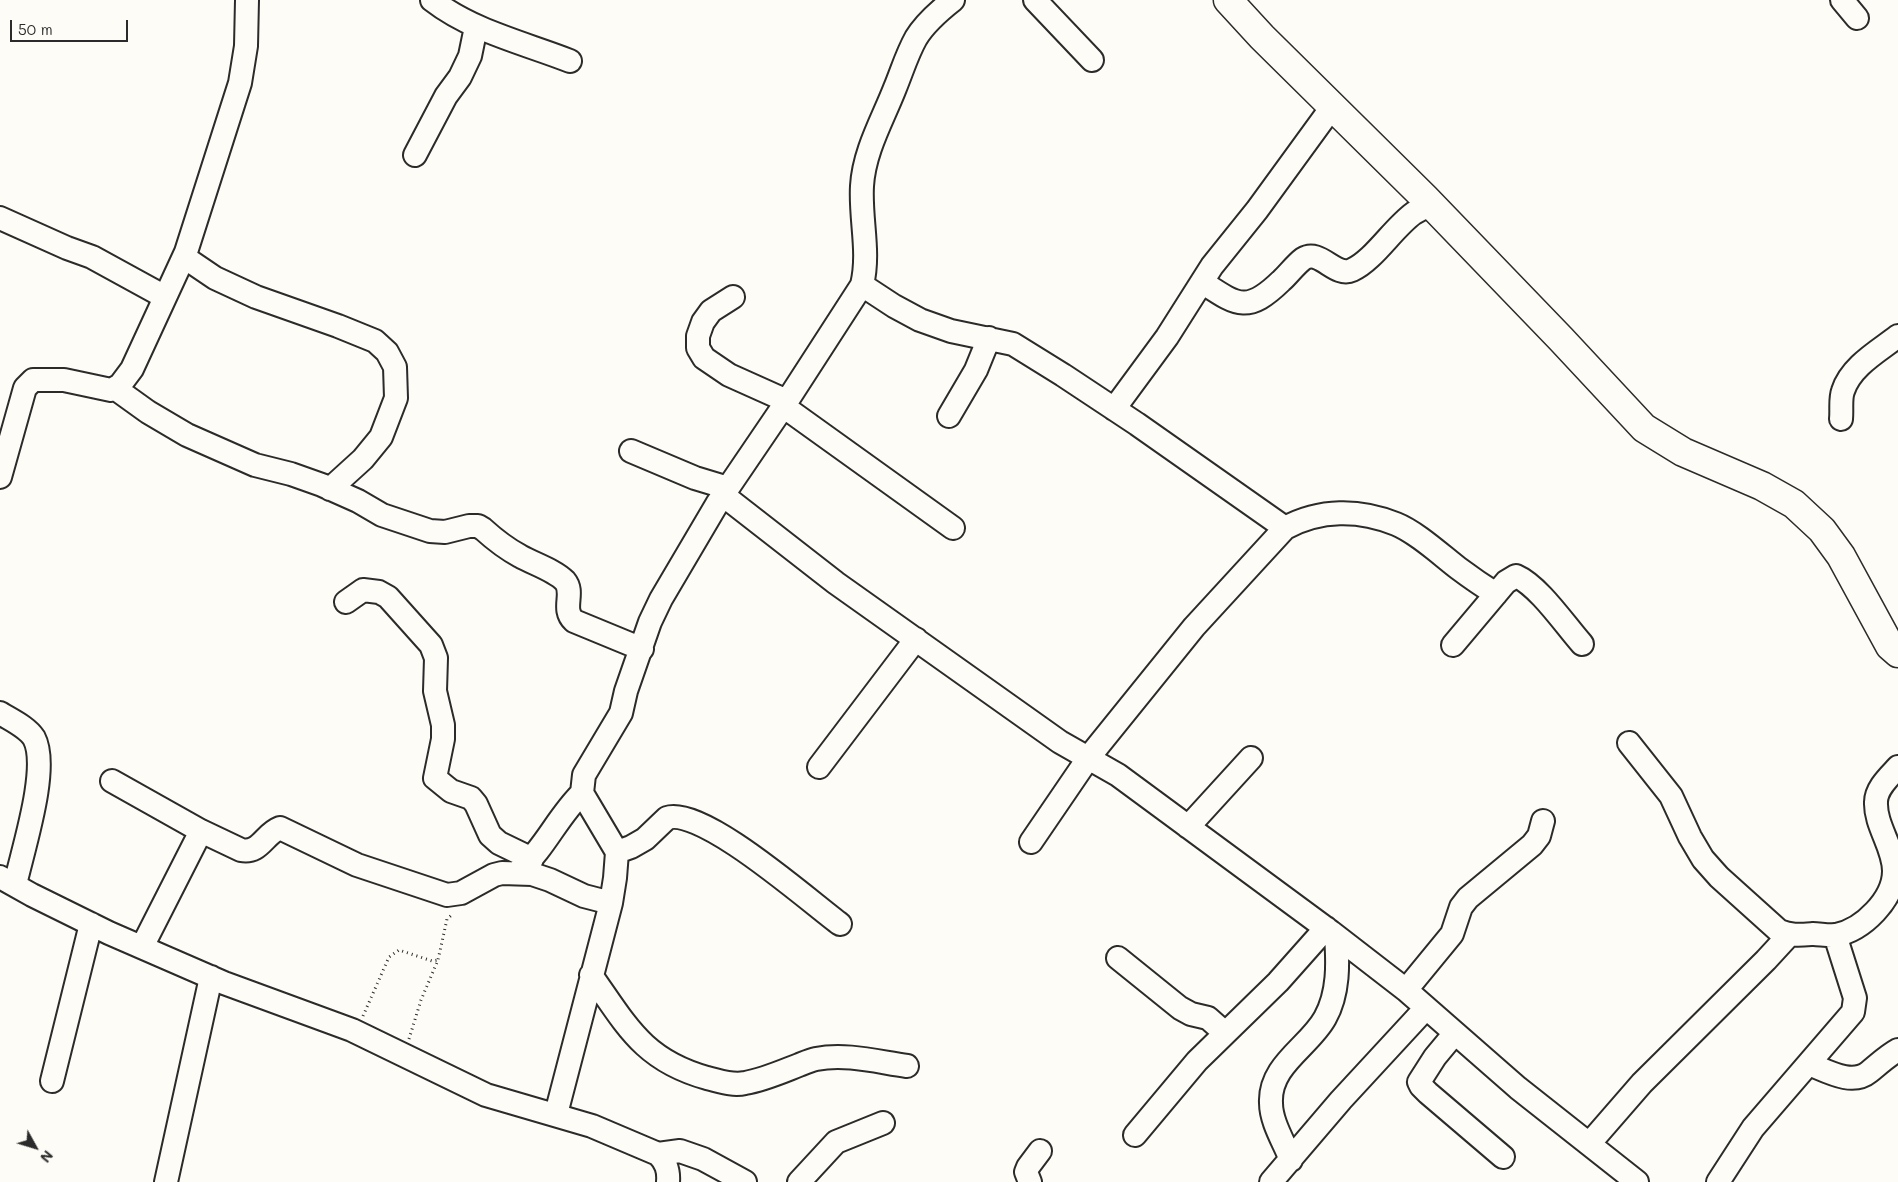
<!DOCTYPE html>
<style>
body{margin:0}
#map{position:relative;width:1898px;height:1182px;overflow:hidden;background:#fdfcf7;font-family:Mali,sans-serif}
canvas{display:block}
.north{position:absolute;left:10px;top:1122px;width:50px;height:50px;-webkit-text-stroke:4px #fdfcf7;paint-order:stroke;rotate:129deg;font-size:14px;font-weight:700;line-height:20px;text-align:center;color:#2b2b2b}
.north::after{content:'';display:block;margin:auto;width:18px;height:22px;background:#2b2b2b;clip-path:polygon(50% 0,100% 100%,50% 72%,0 100%)}
.scale{position:absolute;left:10px;top:20px;width:118px;height:22px;box-sizing:border-box;border:2px solid #2b2b2b;border-top:0;padding-left:6px;font-size:15px;line-height:18px;white-space:nowrap;color:#2b2b2b;-webkit-text-stroke:4px #fdfcf7;paint-order:stroke}
</style>
<div id="map">
<canvas width="1898" height="1182"></canvas>
<div class="north">N</div>
<div class="scale">50 m</div>
</div>
<script>
const ctx = document.querySelector('canvas').getContext('2d');
ctx.lineJoin = 'round';
function trace(path, color, width, dash) {
  ctx.strokeStyle = color;
  ctx.lineWidth = width;
  ctx.lineCap = dash ? 'butt' : 'round';
  ctx.setLineDash(dash || []);
  ctx.stroke(path);
}
const minor = new Path2D(`
 M 432,0 C 472,31 524,43 570,61
 M 1035,0 L 1092,60
 M 1842,0 L 1857,18
 M 415,155 L 446,96 L 460,77 L 470,56 L 476,27
 M 0,218 L 67,248 L 92,257 L 165,297
 M 184,257 L 215,278 L 256,297 L 338,326 L 375,341 L 387,352 L 395,367 L 396,398 L 381,437 L 363,459 L 330,489
 M 1202,282 C 1237,305 1247,314 1281,281 C 1288,275 1295,265 1303,259 C 1320,248 1335,278 1352,270 C 1374,260 1393,228 1414,213 C 1419,210 1425,207 1430,205
 M 862,285 L 894,306 L 920,320 L 951,331 L 1013,344 L 1063,375 L 1137,424 L 1285,528
 M 733,297 L 711,311 L 703,322 L 698,336 L 698,348 L 704,358 L 729,375 L 787,401
 M 116,389 L 148,412 L 187,435 L 255,465 L 291,474 L 322,485 L 358,501 L 382,515 L 430,531 L 445,532 L 469,526 L 478,526 L 483,529 C 494,539 507,549 520,556 C 534,564 554,570 565,581 C 575,593 561,609 574,621 L 642,649
 M 783,406 L 953,528
 M 1114,409 L 1167,337 L 1212,266 L 1257,210 L 1332,107
 M 949,416 L 976,370 L 989,338
 M 1841,419 C 1842,410 1840,399 1843,391 C 1851,366 1879,351 1898,336
 M 631,451 L 695,478 L 728,488
 M 0,477 L 25,388 L 33,380 L 64,380 L 111,390 L 120,385 L 132,369 L 186,252 L 240,83 L 246,46 L 247,0
 M 723,495 L 836,583 L 1060,742 L 1118,775 L 1331,932 L 1406,990 L 1518,1088 L 1637,1182
 M 346,602 L 363,590 L 379,592 L 388,597 L 431,645 L 436,658 L 435,691 L 443,725 L 443,739 L 435,778 L 451,791 L 471,798 L 476,804 L 490,835 L 499,843 L 532,859
 M 1453,645 L 1506,582 L 1516,576 C 1539,586 1565,625 1582,644
 M 0,713 C 11,720 27,727 34,738 C 50,768 22,852 15,885
 M 1629,743 L 1671,796 L 1690,837 L 1703,859 L 1719,877 L 1779,931 C 1791,936 1800,935 1813,934 C 1820,934 1828,936 1836,935 C 1863,930 1894,899 1894,871 C 1894,847 1875,826 1876,802 C 1876,788 1890,776 1898,767
 M 819,767 L 916,639
 M 112,781 L 201,831 L 241,850 C 260,854 264,834 280,828 L 357,865 L 447,895 L 461,893 L 494,875 L 502,873 L 532,874 L 550,880 L 584,896 L 611,903
 M 1188,827 L 1251,758
 M 1031,842 L 1089,757 L 1194,627 L 1285,528 C 1320,509 1359,509 1396,524 C 1416,532 1440,554 1458,568 C 1470,577 1483,586 1496,594
 M 617,852 L 631,847 L 645,839 L 667,818 C 702,806 810,902 840,924
 M 520,870 C 545,848 558,816 582,793
 M 0,877 L 32,895 L 109,933 L 224,983 L 352,1030 L 486,1095 L 592,1126 L 658,1154 C 666,1162 669,1170 668,1182
 M 142,947 L 201,831
 M 1118,958 L 1180,1008 L 1191,1014 L 1208,1018 L 1225,1033
 M 591,975 C 627,1026 643,1060 707,1078 C 720,1081 732,1086 745,1083 C 763,1080 781,1072 799,1065 C 804,1063 811,1060 816,1059 C 846,1053 878,1062 907,1066
 M 1406,990 L 1452,934 L 1461,907 L 1468,898 L 1532,845 L 1539,836 L 1543,821
 M 1455,1033 L 1435,1057 L 1419,1082 L 1421,1086 L 1428,1093 L 1503,1157
 M 1809,1064 C 1827,1071 1852,1086 1869,1072 C 1879,1064 1887,1056 1898,1050
 M 52,1081 L 91,924
 M 556,1114 L 611,903 L 615,878 L 617,852 L 582,793 L 584,775 L 621,713 L 626,691 L 650,622 L 661,599 L 717,504 L 787,401 L 862,285 C 870,252 860,219 862,186 C 864,151 883,119 895,88 C 902,71 907,54 916,38 C 925,23 939,11 953,0
 M 1135,1135 L 1197,1061 L 1278,982 L 1326,928
 M 1589,1144 L 1642,1083 L 1766,960 L 1789,935
 M 658,1154 L 680,1151 L 703,1159 L 745,1182
 M 1291,1160 C 1284,1142 1271,1122 1271,1103 C 1269,1065 1309,1047 1325,1018 C 1339,993 1338,963 1336,936
 M 166,1182 L 211,977
 M 799,1182 L 836,1142 L 883,1123
 M 1030,1182 L 1026,1172 L 1028,1167 L 1040,1151
 M 1271,1182 L 1341,1100 L 1426,1008
 M 1718,1182 L 1753,1128 L 1853,1012 L 1855,998 L 1835,935`);
const major = new Path2D(`
 M 1228,0 L 1262,37 L 1425,198 L 1561,339 L 1644,428 L 1683,452 L 1762,486 L 1794,504 L 1822,530 L 1841,556 L 1890,646 L 1898,653`);
trace(minor, '#2b2b2b', 26);
trace(major, '#2b2b2b', 31);
trace(new Path2D(`
 M 363,1016 L 389,957 L 399,950 L 432,961 L 438,960
 M 409,1039 L 421,1000 L 438,960 L 447,919 L 453,914`), '#2b2b2b', 3, [1, 4]);
trace(minor, '#fdfcf7', 22);
trace(major, '#fdfcf7', 28);
</script>
